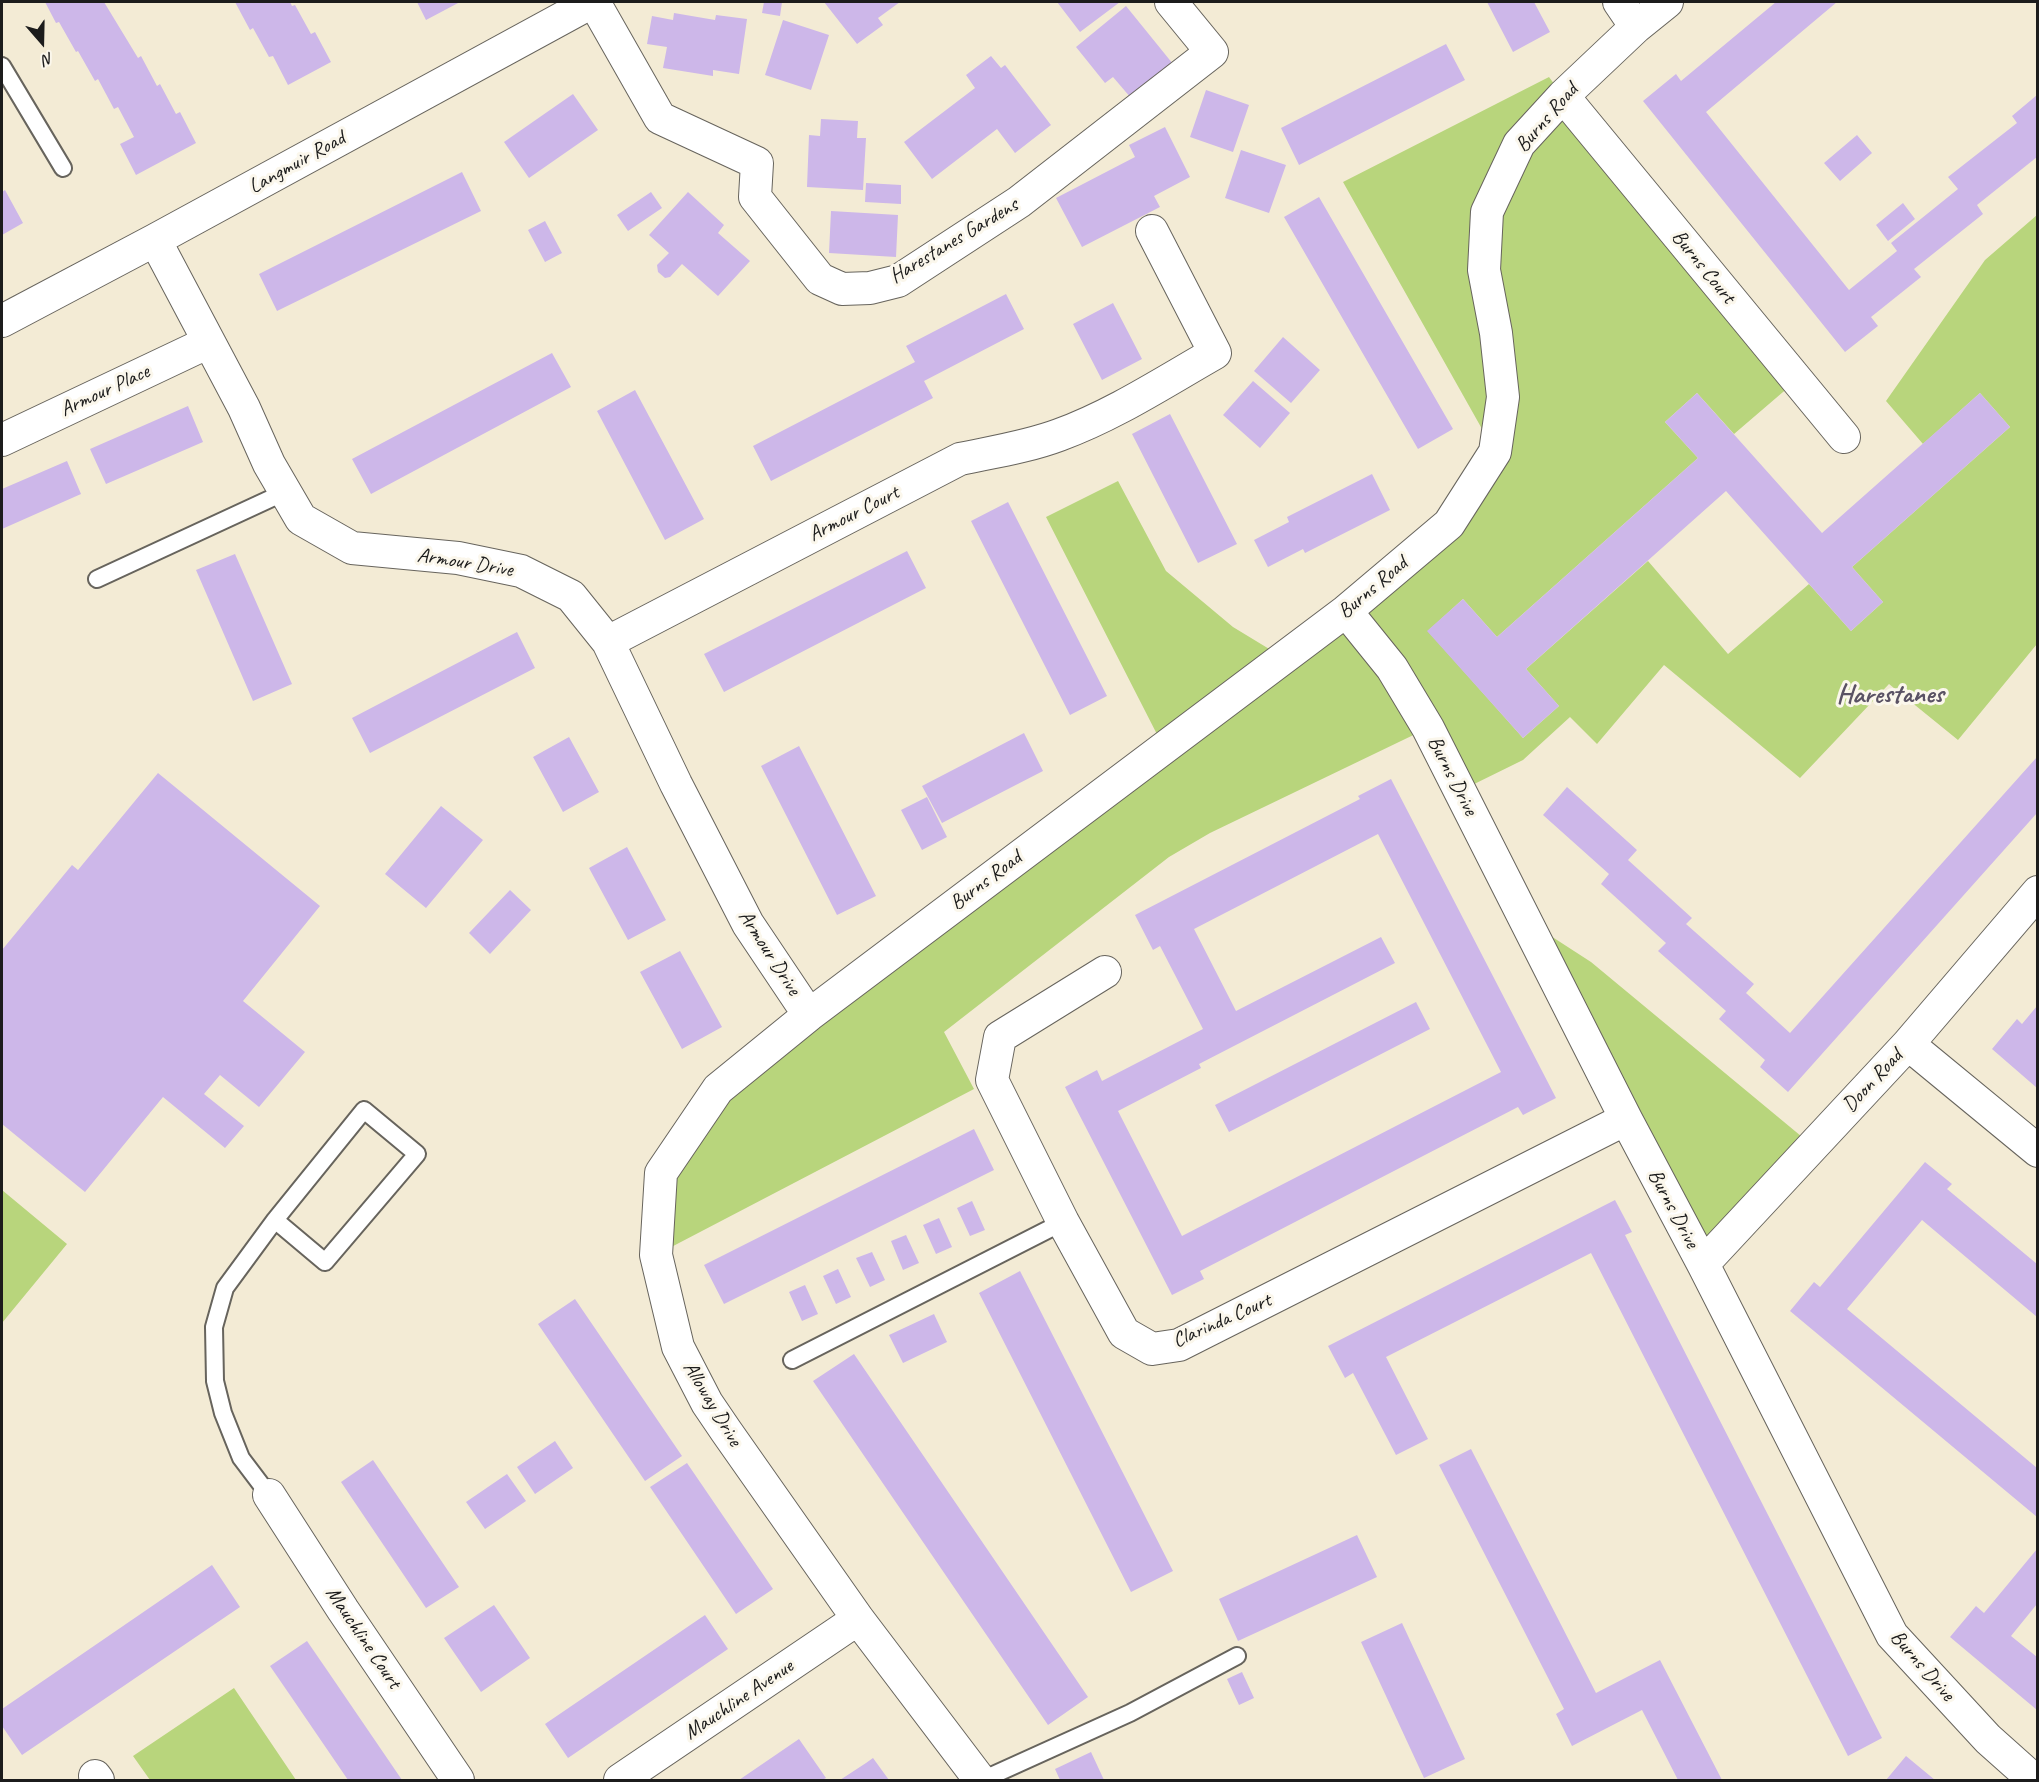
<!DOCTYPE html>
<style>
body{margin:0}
#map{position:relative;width:2039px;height:1782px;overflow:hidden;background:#f3ebd5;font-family:Caveat,sans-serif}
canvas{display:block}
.frame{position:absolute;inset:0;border:3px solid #1c1c1c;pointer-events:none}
.north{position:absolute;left:12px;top:12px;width:60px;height:60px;-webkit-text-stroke:4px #fbf7ec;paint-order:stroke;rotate:160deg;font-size:16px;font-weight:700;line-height:24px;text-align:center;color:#1c1c1c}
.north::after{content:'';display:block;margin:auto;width:21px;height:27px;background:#1c1c1c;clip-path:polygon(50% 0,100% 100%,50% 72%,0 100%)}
</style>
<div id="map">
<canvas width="2039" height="1782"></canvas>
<div class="frame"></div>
<div class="north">N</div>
</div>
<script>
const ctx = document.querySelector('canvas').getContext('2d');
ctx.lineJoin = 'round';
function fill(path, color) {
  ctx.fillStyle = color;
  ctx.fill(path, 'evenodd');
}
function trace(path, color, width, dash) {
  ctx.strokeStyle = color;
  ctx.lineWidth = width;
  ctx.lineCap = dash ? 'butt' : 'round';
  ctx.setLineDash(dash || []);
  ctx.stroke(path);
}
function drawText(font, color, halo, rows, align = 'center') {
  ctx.font = font + ' Caveat,sans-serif';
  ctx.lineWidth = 6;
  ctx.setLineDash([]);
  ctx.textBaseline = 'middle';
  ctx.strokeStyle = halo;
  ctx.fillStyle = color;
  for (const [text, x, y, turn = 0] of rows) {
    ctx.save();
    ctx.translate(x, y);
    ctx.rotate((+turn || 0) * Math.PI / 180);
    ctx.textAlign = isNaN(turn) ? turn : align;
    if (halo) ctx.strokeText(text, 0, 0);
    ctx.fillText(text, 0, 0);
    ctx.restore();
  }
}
fill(new Path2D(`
 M 1549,77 L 1563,96 L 1797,380 L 1734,434 L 1697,393 L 1665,422 L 1698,458 L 1497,637 L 1463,599 L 1428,631 L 1523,738 L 1559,706 L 1526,669 L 1648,561 L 1728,654 L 1809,584 L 1851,631 L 1883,602 L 1852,567 L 2010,427 L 1980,393 L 1923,444 L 1886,401 L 1985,260 L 2037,215 L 2037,644 L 1958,740 L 1889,684 L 1800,778 L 1664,665 L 1597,744 L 1570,717 L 1523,760 L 1460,791 L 1428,728 L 1210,833 L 1169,857 L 944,1032 L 974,1089 L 656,1255 L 661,1173 L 718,1089 L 1164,748 L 1046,517 L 1118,481 L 1166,571 L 1233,627 L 1284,658 L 1346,611 L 1495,452 L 1343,182 Z
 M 1523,918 L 1591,962 L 1813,1146 L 1703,1264 Z
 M 2,1190 L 67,1244 L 2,1323 Z
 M 234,1688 L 296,1780 L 150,1780 L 133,1756 Z`), '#b8d57c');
fill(new Path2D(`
 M 45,2 L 104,2 L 138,58 L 141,56 L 157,86 L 160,84 L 176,114 L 180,112 L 196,143 L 136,175 L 120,144 L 134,137 L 118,107 L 114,109 L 98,79 L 95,81 L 78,51 L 76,52 L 59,22 L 56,23 Z
 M 235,2 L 290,2 L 292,6 L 295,5 L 311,34 L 315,32 L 331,62 L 288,85 L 273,56 L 269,57 L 253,28 L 250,30 Z
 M 417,2 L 460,2 L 426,20 Z
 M 764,2 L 782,2 L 780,16 L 762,13 Z
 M 824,2 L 900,2 L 878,18 L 883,25 L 857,44 Z
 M 1057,2 L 1120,2 L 1080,32 Z
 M 1487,2 L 1534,2 L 1550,32 L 1513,52 Z
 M 1776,2 L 1837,2 L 1706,112 L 1849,290 L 1897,251 L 1891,243 L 1958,189 L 1948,177 L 2017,123 L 2012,116 L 2037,95 L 2037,157 L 1977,205 L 1983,214 L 1914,269 L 1921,277 L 1871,317 L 1878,326 L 1845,352 L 1643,101 L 1676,74 L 1681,81 Z
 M 1126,6 L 1173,64 L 1131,98 L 1113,77 L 1105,83 L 1076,47 Z
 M 674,13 L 715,20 L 716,15 L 747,19 L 739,74 L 713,70 L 713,76 L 663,68 L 667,47 L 647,44 L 652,16 L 673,20 Z
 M 783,20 L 829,35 L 811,90 L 765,75 Z
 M 1446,44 L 1465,80 L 1299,165 L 1281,128 Z
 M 991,56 L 1001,68 L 1005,65 L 1051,125 L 1015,153 L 997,129 L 932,179 L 904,142 L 975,88 L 966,75 Z
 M 1206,90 L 1249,105 L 1233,152 L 1190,137 Z
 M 573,94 L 598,130 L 529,178 L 504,142 Z
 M 821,119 L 858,121 L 857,138 L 866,138 L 863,190 L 807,187 L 809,135 L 820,136 Z
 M 1165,127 L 1190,177 L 1154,196 L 1160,207 L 1082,247 L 1056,198 L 1135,157 L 1129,145 Z
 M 1857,135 L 1872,153 L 1840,181 L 1824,163 Z
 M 1241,150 L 1286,165 L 1269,213 L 1225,198 Z
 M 462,172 L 481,211 L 277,311 L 259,274 Z
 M 866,183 L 901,185 L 901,204 L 865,202 Z
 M 5,190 L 23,223 L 2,235 L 2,192 Z
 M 651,192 L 662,208 L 628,231 L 617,215 Z
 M 688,192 L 724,225 L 718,233 L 750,261 L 718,296 L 682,264 L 670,277 L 665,278 L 658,272 L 657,265 L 669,253 L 649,235 Z
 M 1319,197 L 1453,429 L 1418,449 L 1284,217 Z
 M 1903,203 L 1915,219 L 1888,241 L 1876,225 Z
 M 831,211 L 898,215 L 896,257 L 829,253 Z
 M 545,221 L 562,253 L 545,262 L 528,230 Z
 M 1006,294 L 1024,329 L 924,381 L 933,398 L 771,481 L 753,446 L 915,362 L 906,346 Z
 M 1113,303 L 1142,359 L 1102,380 L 1073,324 Z
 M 1283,337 L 1320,370 L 1291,403 L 1254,371 Z
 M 552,353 L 571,387 L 371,494 L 352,459 Z
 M 1253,381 L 1290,413 L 1260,448 L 1223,415 Z
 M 635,390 L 704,519 L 665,540 L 597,411 Z
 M 1697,393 L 1822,533 L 1980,393 L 2010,427 L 1852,567 L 1883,602 L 1851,631 L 1726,491 L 1526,669 L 1559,706 L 1523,738 L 1427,631 L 1463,599 L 1497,637 L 1698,458 L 1665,422 Z
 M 188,406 L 203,442 L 106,484 L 90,449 Z
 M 1170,414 L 1237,544 L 1198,563 L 1132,434 Z
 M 67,461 L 81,494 L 2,529 L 2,489 Z
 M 1372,474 L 1390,510 L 1305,553 L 1303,549 L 1268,567 L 1254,540 L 1289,522 L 1287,517 Z
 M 1008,502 L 1107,696 L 1070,715 L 971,521 Z
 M 907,551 L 926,588 L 724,692 L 704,654 Z
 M 235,554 L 292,684 L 253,701 L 196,570 Z
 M 517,632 L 535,668 L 370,753 L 352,718 Z
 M 1024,733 L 1043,771 L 942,823 L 922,786 Z
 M 569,737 L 599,792 L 563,812 L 533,757 Z
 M 799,746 L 876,896 L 837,915 L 761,766 Z
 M 2037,757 L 2037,813 L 1788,1092 L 1760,1067 L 1765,1060 L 1719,1019 L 1726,1011 L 1658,951 L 1666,943 L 1601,884 L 1609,874 L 1543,815 L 1567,787 L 1637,850 L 1628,860 L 1692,918 L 1686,924 L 1754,984 L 1746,993 L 1790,1033 Z
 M 158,773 L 320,906 L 243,1001 L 305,1052 L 259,1107 L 220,1075 L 204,1094 L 244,1126 L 225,1148 L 163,1097 L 85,1192 L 2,1124 L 2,950 L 72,865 L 78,870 Z
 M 1391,779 L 1556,1098 L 1523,1115 L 1518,1107 L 1200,1271 L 1204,1279 L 1172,1295 L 1065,1087 L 1097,1070 L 1102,1081 L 1203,1029 L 1160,946 L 1153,950 L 1135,915 L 1360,799 L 1358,796 ZM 1378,834 L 1501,1072 L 1182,1236 L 1118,1111 L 1201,1068 L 1199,1064 L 1395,963 L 1381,937 L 1236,1011 L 1194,929 Z
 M 927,797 L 947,837 L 922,850 L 901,810 Z
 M 441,806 L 483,840 L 426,908 L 385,874 Z
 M 627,847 L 666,920 L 628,940 L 589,868 Z
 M 510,890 L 531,910 L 490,954 L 469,933 Z
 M 680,951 L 722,1027 L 682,1049 L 640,972 Z
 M 1416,1002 L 1430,1029 L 1229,1132 L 1215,1105 Z
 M 2037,1006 L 2037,1088 L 1992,1049 L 2017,1019 L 2022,1024 Z
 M 974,1129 L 994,1170 L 724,1304 L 704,1265 Z
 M 1925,1162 L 1952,1184 L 1947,1189 L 2037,1264 L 2037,1317 L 1922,1220 L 1847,1309 L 2037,1468 L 2037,1517 L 1790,1311 L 1814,1282 L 1820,1287 Z
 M 1615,1200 L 1632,1232 L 1625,1235 L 1882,1738 L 1848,1756 L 1591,1253 L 1386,1357 L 1428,1439 L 1396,1455 L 1353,1373 L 1345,1378 L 1328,1346 Z
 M 972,1201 L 985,1230 L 970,1236 L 957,1208 Z
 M 939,1218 L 952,1247 L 936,1254 L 923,1225 Z
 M 906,1235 L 919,1263 L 903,1270 L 891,1241 Z
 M 872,1252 L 885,1280 L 870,1287 L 856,1258 Z
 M 838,1269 L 851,1297 L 836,1304 L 823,1276 Z
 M 1020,1271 L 1173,1571 L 1131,1592 L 979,1293 Z
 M 805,1285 L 818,1314 L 802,1321 L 789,1292 Z
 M 575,1299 L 682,1456 L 645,1481 L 538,1324 Z
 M 934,1314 L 947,1342 L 903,1363 L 889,1335 Z
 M 854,1354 L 1088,1697 L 1048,1725 L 813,1381 Z
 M 555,1441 L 573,1468 L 535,1494 L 517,1467 Z
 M 1471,1449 L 1596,1693 L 1660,1660 L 1722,1780 L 1678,1780 L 1642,1710 L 1572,1746 L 1556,1714 L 1564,1709 L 1439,1465 Z
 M 373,1460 L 459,1587 L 426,1608 L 341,1482 Z
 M 687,1463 L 773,1589 L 736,1614 L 650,1487 Z
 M 507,1474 L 526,1501 L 485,1529 L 466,1502 Z
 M 1357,1535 L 1377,1577 L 1238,1641 L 1219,1599 Z
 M 2037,1549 L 2037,1604 L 2011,1636 L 2037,1657 L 2037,1710 L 1950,1637 L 1976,1606 L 1984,1613 Z
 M 212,1565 L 240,1607 L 22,1755 L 2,1726 L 2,1709 Z
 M 494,1605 L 530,1658 L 481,1692 L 444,1638 Z
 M 705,1615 L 728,1649 L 568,1758 L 545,1724 Z
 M 1402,1623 L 1465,1759 L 1424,1778 L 1361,1642 Z
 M 307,1641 L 329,1673 L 402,1780 L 348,1780 L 292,1698 L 270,1666 Z
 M 1242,1672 L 1254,1698 L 1239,1705 L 1227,1679 Z
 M 799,1739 L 826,1778 L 822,1780 L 739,1780 Z
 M 1091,1752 L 1104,1780 L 1060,1780 L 1055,1769 Z
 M 1906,1756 L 1935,1780 L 1886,1780 Z
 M 873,1758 L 889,1780 L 840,1780 L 866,1763 Z`), '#cdb7e9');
const service = new Path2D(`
 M 2,66 L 63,168
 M 97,579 L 285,492
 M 792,1360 L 1063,1222
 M 269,1495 L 241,1458 L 223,1413 L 215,1381 L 214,1327 L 225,1288 L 275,1220 L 364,1110 L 417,1154 L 325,1262 L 275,1220
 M 982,1780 L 1130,1713 L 1237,1656`);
const minor = new Path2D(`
 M 594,2 L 660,118 L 757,163 L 755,197 L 820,279 L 842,289 L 870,288 L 898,281 L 1019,202 L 1212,52 L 1171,2
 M 1619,2 L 1636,27
 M 1563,96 L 1844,437
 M 155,240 L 244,408 L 269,464 L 301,519 L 352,548 L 458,558 L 521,571 L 571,596 L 608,642 L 676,784 L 748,924 L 809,1015
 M 2,321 L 155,240 L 592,2
 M 2,440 L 209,342
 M 1346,611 L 1392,668 L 1428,728 L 1626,1119 L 1703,1264 L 1892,1635 L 1988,1739 L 2034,1780
 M 608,642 L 960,459 C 993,452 1027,447 1059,435 C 1114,415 1164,382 1215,353 L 1152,231
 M 1105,972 L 1000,1037 L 992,1080 L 1063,1222 L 1124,1333 L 1152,1349 L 1179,1345 L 1626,1119
 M 1908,1044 L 2038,1151
 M 1703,1264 L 1908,1044 L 2038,892
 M 269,1495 L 343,1610 L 458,1780
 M 95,1776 L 98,1780
 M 620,1780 L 858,1619
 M 980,1780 L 858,1619 L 726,1431 L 707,1403 L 678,1347 L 656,1255 L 661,1173 L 718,1089 L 809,1015 L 1346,611 L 1449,524 L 1495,452 L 1503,397 L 1496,333 L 1484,270 L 1487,212 L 1519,144 L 1563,96 L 1636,27 L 1667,2`);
trace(service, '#67645d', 20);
trace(minor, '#67645d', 34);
trace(service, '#fff', 16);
trace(minor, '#fff', 32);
drawText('21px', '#1c1c1c', '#fbf7ec', [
 ["Burns Road",1547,118,-49],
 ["Langmuir Road",297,163,-29],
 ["Harestanes Gardens",954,241,-31],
 ["Burns Court",1703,267,51],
 ["Armour Place",105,391,-25],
 ["Armour Court",854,514,-27],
 ["Armour Drive",465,563,9],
 ["Burns Road",1373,588,-40],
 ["Burns Drive",1452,776,63],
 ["Burns Road",986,881,-37],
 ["Armour Drive",769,953,57],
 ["Doon Road",1873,1081,-47],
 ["Burns Drive",1673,1209,62],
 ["Clarinda Court",1222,1321,-24],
 ["Alloway Drive",712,1404,59],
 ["Mauchline Court",363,1638,56],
 ["Burns Drive",1922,1666,49],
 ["Mauchline Avenue",739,1700,-34]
]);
drawText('bold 27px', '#5a5264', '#fbf7ec', [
 ["Harestanes",1890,695]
]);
</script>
